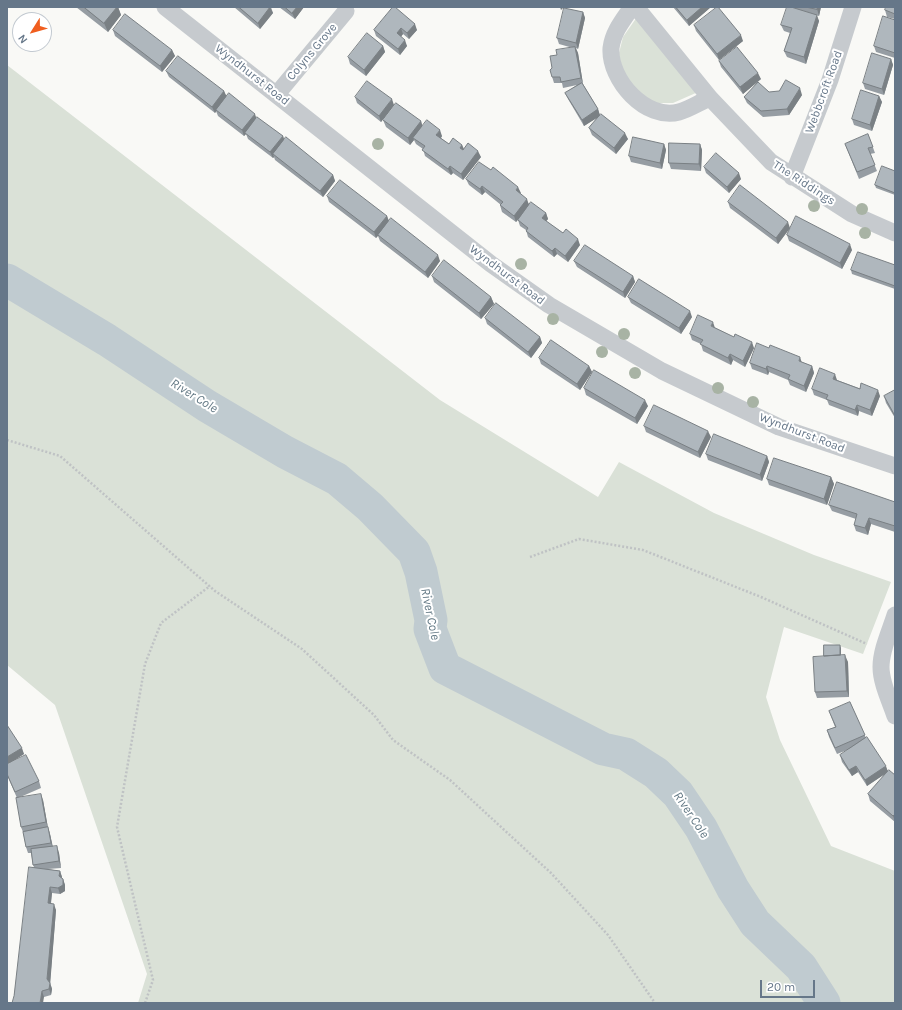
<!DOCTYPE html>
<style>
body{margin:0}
#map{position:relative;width:902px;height:1010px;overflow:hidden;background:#f9f9f6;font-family:Karla,sans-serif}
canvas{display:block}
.frame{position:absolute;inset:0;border:8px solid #667789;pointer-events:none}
.north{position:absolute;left:12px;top:12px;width:40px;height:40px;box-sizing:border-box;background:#fff;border:1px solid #c2c9d0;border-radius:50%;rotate:233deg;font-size:11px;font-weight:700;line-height:16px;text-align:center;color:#667789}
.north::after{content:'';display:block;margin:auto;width:14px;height:18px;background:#f05e1f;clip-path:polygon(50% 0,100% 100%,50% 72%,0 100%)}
.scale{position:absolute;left:760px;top:980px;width:55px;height:18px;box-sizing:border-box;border:2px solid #667789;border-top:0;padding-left:5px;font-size:12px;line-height:14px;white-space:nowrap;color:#667789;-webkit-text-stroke:3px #fff;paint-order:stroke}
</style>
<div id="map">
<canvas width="902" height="1010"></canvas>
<div class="frame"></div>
<div class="north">N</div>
<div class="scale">20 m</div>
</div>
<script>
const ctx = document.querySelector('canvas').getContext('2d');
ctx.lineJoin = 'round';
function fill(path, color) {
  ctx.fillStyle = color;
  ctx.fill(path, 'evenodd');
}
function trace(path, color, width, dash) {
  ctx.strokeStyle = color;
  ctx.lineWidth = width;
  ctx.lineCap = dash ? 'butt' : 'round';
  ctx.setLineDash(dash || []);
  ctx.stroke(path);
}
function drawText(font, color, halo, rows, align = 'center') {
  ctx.font = font + ' Karla,sans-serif';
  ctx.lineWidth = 4;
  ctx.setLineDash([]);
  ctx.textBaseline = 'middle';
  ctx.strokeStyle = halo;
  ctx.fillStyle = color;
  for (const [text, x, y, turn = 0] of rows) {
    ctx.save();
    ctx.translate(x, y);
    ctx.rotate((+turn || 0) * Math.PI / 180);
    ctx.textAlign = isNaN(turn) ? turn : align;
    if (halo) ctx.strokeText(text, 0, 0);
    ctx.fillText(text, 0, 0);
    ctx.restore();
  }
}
fill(new Path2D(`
 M 637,17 L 698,92 L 673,103 L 657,103 L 645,98 L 620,71 L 619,53 L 623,37 Z
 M 7,65 L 440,400 L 598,497 L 619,462 L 714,513 L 814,555 L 891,582 L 863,654 L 784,627 L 766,697 L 780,740 L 831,846 L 895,871 L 895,1003 L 138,1003 L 147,974 L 55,705 L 7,665 Z`), '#dae1d7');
trace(new Path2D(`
 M 7,280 L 107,340 L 207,406 L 285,452 L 337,479 L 370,507 L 414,552 L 421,572 L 431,620 L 430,629 L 445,668 L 603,749 L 626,754 L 656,773 L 678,794 L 701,828 L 733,889 L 755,923 L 801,967 L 824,1003`), '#c0cbd0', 33);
trace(new Path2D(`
 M 7,440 L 60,456 L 215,591 L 302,649 L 374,715 L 393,740 L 450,780 L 551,873 L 608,935 L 655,1003
 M 530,557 L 579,539 L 643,550 L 761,597 L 867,644
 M 145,1003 L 153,980 L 117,827 L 145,664 L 161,623 L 210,586`), '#bfc2c4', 2.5, [2, 2]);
trace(new Path2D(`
 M 165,7 L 491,264 L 549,305 L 662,371 L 779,427 L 895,466
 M 632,7 C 623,20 613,32 611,48 C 609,80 646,121 679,112 C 690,109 700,102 710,98
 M 636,7 L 710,98 L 771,162 L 852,214 L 895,233
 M 277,94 L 346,11
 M 792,177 L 830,80 L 853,7
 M 895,615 C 890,631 881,650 881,667 C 881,683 890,701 895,716`), '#c6cace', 17);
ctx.fillStyle = '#a8b3a4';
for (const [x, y] of [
 [378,144],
 [814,206],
 [862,209],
 [865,233],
 [521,264],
 [553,319],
 [624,334],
 [602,352],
 [635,373],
 [718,388],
 [753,402]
]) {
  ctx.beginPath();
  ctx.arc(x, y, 6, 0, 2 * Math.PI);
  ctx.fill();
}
fill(new Path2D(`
 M 76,7 L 118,7 L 121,15 L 108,32 Z
 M 234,7 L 271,7 L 273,13 L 260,29 Z
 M 279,7 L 304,7 L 295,19 Z
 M 393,7 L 417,30 L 409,39 L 403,34 L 401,37 L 407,46 L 400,55 L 376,36 L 374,30 Z
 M 673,7 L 711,7 L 689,26 Z
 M 793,7 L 821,7 L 819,16 L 816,15 L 819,21 L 806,64 L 787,57 L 784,51 L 790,33 L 784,31 L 781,25 L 793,8 Z
 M 895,7 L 895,19 L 887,17 L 885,10 Z
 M 583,12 L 585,18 L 578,49 L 576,48 L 578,53 L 583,84 L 598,109 L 600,115 L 628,139 L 616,154 L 592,135 L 589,128 L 598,117 L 584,126 L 568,99 L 565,93 L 577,85 L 563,88 L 562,83 L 554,83 L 550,70 L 552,68 L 557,55 L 573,48 L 559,44 L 557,38 Z
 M 895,20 L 895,58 L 876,52 L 874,46 Z
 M 694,25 L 743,41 L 719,60 L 696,31 Z
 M 113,30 L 172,50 L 175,56 L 162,72 L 115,36 Z
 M 383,46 L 385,52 L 366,76 L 350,64 L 348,57 Z
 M 891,59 L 893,65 L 884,95 L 865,89 L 863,83 Z
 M 719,61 L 761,79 L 743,94 L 721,67 Z
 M 166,71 L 224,91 L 226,97 L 256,118 L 283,136 L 284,139 L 333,175 L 335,181 L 323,197 L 275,160 L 274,157 L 273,158 L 248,139 L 246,134 L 244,136 L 218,116 L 216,111 L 215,113 L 169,77 Z
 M 769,92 L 802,95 L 789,115 L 763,117 L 747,103 L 744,97 Z
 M 879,96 L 882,102 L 872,131 L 854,125 L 852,119 Z
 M 355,97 L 394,105 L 381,122 L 357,103 Z
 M 383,120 L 421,121 L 422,126 L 442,136 L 441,138 L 449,144 L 462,145 L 464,149 L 481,157 L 463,180 L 453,173 L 451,175 L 425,156 L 423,149 L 416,144 L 414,140 L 410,145 L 386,127 Z
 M 868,134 L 875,153 L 870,154 L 877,171 L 859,179 L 845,144 Z
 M 664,144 L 666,150 L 662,169 L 631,162 L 629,156 Z
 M 700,144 L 702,150 L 701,171 L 671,169 L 669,163 Z
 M 704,167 L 741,179 L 729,193 L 706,173 Z
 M 895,171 L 895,195 L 876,188 L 875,185 Z
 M 466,179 L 521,193 L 520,194 L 529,204 L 546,213 L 548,219 L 546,221 L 580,245 L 568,262 L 557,254 L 554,257 L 528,237 L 526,230 L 520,226 L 518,220 L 516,222 L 502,212 L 500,205 L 501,205 L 485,192 L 482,195 L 469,185 Z
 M 327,196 L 387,216 L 389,221 L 440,261 L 428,278 L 380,241 L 378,236 L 376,238 L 329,202 Z
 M 728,202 L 790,228 L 852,250 L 842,269 L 789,241 L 787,235 L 790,228 L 778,244 L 730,208 Z
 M 574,261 L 633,276 L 635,282 L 625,298 L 577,267 Z
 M 895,265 L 895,289 L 852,274 L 851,270 Z
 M 432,276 L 491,297 L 494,304 L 481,319 L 434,282 Z
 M 628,297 L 692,317 L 681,334 L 631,303 Z
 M 485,318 L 540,337 L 542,343 L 531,358 L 487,324 Z
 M 714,327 L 754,348 L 745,367 L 733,360 L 731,365 L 703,351 L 701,344 L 692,340 L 690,334 Z
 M 539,358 L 589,366 L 592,372 L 580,390 L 541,364 Z
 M 802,362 L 812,366 L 814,373 L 806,392 L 790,385 L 788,380 L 769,372 L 768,375 L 752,369 L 750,363 Z
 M 837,380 L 880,396 L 872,416 L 859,411 L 858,416 L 829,405 L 827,400 L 814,395 L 812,389 Z
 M 584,388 L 648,406 L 637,424 L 586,395 Z
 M 895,390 L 895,418 L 886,403 L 884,396 Z
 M 644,426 L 711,437 L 700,458 L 646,432 Z
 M 706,454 L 767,456 L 769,462 L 762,481 L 708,460 Z
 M 831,477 L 834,484 L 827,505 L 769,485 L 767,479 Z
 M 895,502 L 895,532 L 871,524 L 868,535 L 856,531 L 854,525 L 856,519 L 832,511 L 829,505 Z
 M 841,648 L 841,656 L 848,662 L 849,697 L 817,698 L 815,692 L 824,656 Z
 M 850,702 L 866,738 L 888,771 L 895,775 L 895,822 L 870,801 L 868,794 L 886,773 L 867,786 L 858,772 L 852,776 L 842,762 L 840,755 L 850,749 L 837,754 L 829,737 L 827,730 L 835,727 L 829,711 Z
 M 7,725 L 24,754 L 11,762 L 39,781 L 41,788 L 18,798 L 43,800 L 48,828 L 50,834 L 53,847 L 59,853 L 61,868 L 48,869 L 60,871 L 62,877 L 62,878 L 63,879 L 65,885 L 65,891 L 60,894 L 52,893 L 51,904 L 56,910 L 50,982 L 52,989 L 51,995 L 44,997 L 14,996 L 34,867 L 33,865 L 31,853 L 28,853 L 26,847 L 23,832 L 21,827 L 17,798 L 7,775 Z`), '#969da3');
fill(new Path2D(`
 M 117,7 L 118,7 L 121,15 L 108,32 L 104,23 Z
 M 270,7 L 273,13 L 260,29 L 258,23 Z
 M 297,7 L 304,7 L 295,19 L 292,13 Z
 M 560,7 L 564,7 L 561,10 Z
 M 702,7 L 711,7 L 689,26 L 687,20 Z
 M 817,7 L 821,7 L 819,16 L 817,9 Z
 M 583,12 L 585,18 L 578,49 L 576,43 Z
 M 817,15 L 819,21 L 806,64 L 804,57 Z
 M 415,24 L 417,30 L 409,39 L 407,33 Z
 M 401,28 L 403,34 L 399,39 L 397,33 Z
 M 741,35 L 743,41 L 719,60 L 717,54 Z
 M 405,40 L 407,46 L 400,55 L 398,49 Z
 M 383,46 L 385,52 L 366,76 L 364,70 Z
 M 575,47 L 578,53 L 583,84 L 581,78 Z
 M 172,50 L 175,56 L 162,72 L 160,66 Z
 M 891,59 L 893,65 L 884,95 L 882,89 Z
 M 758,73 L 761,79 L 743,94 L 740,87 Z
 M 800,88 L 802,95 L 789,115 L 787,109 Z
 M 224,91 L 227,97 L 215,113 L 212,107 Z
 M 879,96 L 882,102 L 872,131 L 870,125 Z
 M 392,99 L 394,105 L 381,122 L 379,116 Z
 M 598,109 L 600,116 L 584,126 L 582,120 Z
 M 255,114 L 257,120 L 245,133 L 246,134 L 244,136 L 242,130 Z
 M 421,121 L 423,128 L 413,138 L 414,140 L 410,145 L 408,138 Z
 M 440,130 L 442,136 L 439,141 L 436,135 Z
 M 625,133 L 628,139 L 616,154 L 614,148 Z
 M 283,136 L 285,142 L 273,154 L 274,157 L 273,158 L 270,152 Z
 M 664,144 L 666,150 L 662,169 L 660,163 Z
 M 700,144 L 702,150 L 701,171 L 699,164 Z
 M 462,145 L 465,152 L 460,148 Z
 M 478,151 L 481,157 L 463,180 L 461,174 Z
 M 450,166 L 453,173 L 451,175 L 448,169 Z
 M 739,173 L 741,179 L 729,193 L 727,187 Z
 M 333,175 L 335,181 L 323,197 L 320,191 Z
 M 482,186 L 485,192 L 482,195 L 480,189 Z
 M 518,187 L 521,193 L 518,197 L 516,190 Z
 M 527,199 L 529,205 L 516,222 L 514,216 Z
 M 546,213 L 548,219 L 544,224 L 542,218 Z
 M 387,216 L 389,222 L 376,238 L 374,232 Z
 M 788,222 L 790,228 L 778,244 L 776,238 Z
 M 578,239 L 580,245 L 568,262 L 565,256 Z
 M 850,244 L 852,250 L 842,269 L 840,263 Z
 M 555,248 L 557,254 L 554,257 L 552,251 Z
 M 438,255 L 440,261 L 428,278 L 425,272 Z
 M 633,276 L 635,282 L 625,298 L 623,292 Z
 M 491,297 L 494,304 L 481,319 L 479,313 Z
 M 690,311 L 692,317 L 681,334 L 679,328 Z
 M 713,322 L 715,328 L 711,326 Z
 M 540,337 L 542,343 L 531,358 L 528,352 Z
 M 752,342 L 754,348 L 745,367 L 743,361 Z
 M 730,354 L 733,360 L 731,365 L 728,358 Z
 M 800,357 L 802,363 L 799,361 Z
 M 589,366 L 592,372 L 580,390 L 577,384 Z
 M 767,366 L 769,372 L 768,375 L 766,369 Z
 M 812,366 L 814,373 L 806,392 L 804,386 Z
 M 835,374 L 837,380 L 835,385 L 833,379 Z
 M 878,390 L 880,396 L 872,416 L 870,410 Z
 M 645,400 L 648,406 L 637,424 L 635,418 Z
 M 857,405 L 859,411 L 858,416 L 855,410 Z
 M 708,431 L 711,437 L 700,458 L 698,452 Z
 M 767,456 L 769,462 L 762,481 L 760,475 Z
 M 831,477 L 834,484 L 827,505 L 824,499 Z
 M 869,518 L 871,524 L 868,535 L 865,528 Z
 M 840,645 L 841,648 L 841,659 L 840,655 Z
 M 845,655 L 848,662 L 849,697 L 847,691 Z
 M 22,748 L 24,754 L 7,765 L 7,757 Z
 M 856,766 L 858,772 L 852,776 L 849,770 Z
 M 886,766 L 888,772 L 867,786 L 865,780 Z
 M 41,794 L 43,800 L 48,828 L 46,822 Z
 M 895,814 L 895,821 L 893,816 Z
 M 48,827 L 50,834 L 53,849 L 51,843 Z
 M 57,846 L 59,853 L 61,868 L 59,861 Z
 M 60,871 L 62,877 L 61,882 L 59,876 Z
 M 63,879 L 65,885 L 65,891 L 60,894 L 58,888 Z
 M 50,887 L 52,893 L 50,909 L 48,903 Z
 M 54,904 L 56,910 L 50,986 L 47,979 Z
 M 50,983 L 52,989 L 51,995 L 49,989 Z
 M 42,991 L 44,997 L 43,1003 L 40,1003 Z`), '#7a8084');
const building = new Path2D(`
 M 84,7 L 117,7 L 104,23 Z
 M 239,7 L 270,7 L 258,23 Z
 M 285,7 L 297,7 L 292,13 Z
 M 393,7 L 395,7 L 415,24 L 407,33 L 401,28 L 397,33 L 405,40 L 398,49 L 374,30 Z
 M 676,7 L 702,7 L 687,20 Z
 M 717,7 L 718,7 L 741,35 L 717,54 L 694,25 Z
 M 787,7 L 791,7 L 817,15 L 804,57 L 784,51 L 792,28 L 781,25 Z
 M 806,7 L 817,7 L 817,9 Z
 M 886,7 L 895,7 L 895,14 L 885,10 Z
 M 564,8 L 583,12 L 576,43 L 557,38 Z
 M 125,14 L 172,50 L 160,66 L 113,30 Z
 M 883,16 L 895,20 L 895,53 L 874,46 Z
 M 367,33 L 383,46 L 364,70 L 348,57 Z
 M 575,47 L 581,78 L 561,82 L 560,77 L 552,77 L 550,70 L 552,68 L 550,56 L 557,55 L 556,50 Z
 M 737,47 L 758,73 L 740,87 L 719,61 Z
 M 872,53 L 891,59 L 882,89 L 863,83 Z
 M 178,56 L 224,91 L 212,107 L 166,71 Z
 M 786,80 L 800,88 L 787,109 L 761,111 L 744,97 L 758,82 L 769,92 L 779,91 Z
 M 367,81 L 392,99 L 379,116 L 355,97 Z
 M 582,83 L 598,109 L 582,120 L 565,93 Z
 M 861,90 L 879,96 L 870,125 L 852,119 Z
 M 229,93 L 255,114 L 242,130 L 216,110 Z
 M 396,103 L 421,121 L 408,138 L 383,120 Z
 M 601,114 L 625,133 L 614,148 L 589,128 Z
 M 257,117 L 283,136 L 270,152 L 245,133 Z
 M 427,120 L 440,130 L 436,135 L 449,144 L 453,138 L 462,145 L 460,148 L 463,150 L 468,143 L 478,151 L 461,174 L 450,166 L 448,169 L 422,150 L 425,146 L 413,138 Z
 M 868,134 L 873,147 L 868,148 L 875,165 L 857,172 L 845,144 Z
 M 286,137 L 333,175 L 320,191 L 273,154 Z
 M 633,137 L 664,144 L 660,163 L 629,156 Z
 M 669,143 L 700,144 L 699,164 L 669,163 Z
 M 716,153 L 739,173 L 727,187 L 704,167 Z
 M 479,162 L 491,170 L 493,167 L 518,187 L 516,190 L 527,199 L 514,216 L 500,205 L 503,202 L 482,186 L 480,189 L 466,179 Z
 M 882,166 L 895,171 L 895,193 L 875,185 Z
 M 340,180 L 387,216 L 374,232 L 327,196 Z
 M 740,185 L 788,222 L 776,238 L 728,202 Z
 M 531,202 L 546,213 L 542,218 L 563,233 L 566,229 L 578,239 L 565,256 L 555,248 L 552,251 L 526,231 L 528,228 L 518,220 Z
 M 796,216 L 850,244 L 840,263 L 787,235 Z
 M 391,218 L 438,255 L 425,272 L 378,235 Z
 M 585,245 L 633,276 L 623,292 L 574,261 Z
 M 858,252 L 895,265 L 895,286 L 851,270 Z
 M 444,260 L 491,297 L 479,313 L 432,276 Z
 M 639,279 L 690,311 L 679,328 L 628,297 Z
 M 496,303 L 540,337 L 528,352 L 485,318 Z
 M 698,315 L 713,322 L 711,326 L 734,337 L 735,334 L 752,342 L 743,361 L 730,354 L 728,358 L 700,344 L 703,340 L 690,334 Z
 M 551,340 L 589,366 L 577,384 L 539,358 Z
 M 757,343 L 769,348 L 770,345 L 800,357 L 799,361 L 812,366 L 804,386 L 788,379 L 790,375 L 767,366 L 766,369 L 750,363 Z
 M 820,368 L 835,374 L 833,379 L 860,389 L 861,383 L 878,390 L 870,410 L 857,405 L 855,410 L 826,399 L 828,395 L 812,389 Z
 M 594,370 L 645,400 L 635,418 L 584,388 Z
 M 895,390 L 895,416 L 884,396 Z
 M 654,405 L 708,431 L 698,452 L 644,426 Z
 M 714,434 L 767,456 L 760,475 L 706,454 Z
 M 774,458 L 831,477 L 824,499 L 767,479 Z
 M 837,482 L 895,502 L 895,526 L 869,518 L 865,528 L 854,525 L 857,514 L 829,505 Z
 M 824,645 L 840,645 L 840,655 L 824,656 Z
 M 845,655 L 847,691 L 815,692 L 813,657 Z
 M 850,702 L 865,735 L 835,748 L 827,730 L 836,727 L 829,711 Z
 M 7,725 L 22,748 L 7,757 Z
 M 867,737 L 886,766 L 865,780 L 856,766 L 849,770 L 840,755 Z
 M 26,755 L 39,781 L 15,792 L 7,774 L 7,764 Z
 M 889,770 L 895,775 L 895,814 L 893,816 L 868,794 Z
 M 41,794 L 46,822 L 21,827 L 16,798 Z
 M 48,827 L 51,843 L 26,847 L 23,832 Z
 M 57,846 L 59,861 L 33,865 L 31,849 Z
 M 29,867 L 60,871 L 59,876 L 63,879 L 63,885 L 58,888 L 50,887 L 48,903 L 54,904 L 47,979 L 50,983 L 49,989 L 42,991 L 40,1003 L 12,1003 L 14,996 Z`);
fill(building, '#afb7bd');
trace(building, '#7a8084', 1);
drawText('12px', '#667789', '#fff', [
 ["Colyns Grove",312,52,-50],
 ["Wyndhurst Road",252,75,38],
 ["Webbcroft Road",824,92,-70],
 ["The Riddings",804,183,33],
 ["Wyndhurst Road",507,275,37],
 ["Wyndhurst Road",802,433,21]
]);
drawText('italic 13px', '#627884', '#fff', [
 ["River Cole",194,396,32],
 ["River Cole",430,614,78],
 ["River Cole",691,815,56]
]);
</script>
